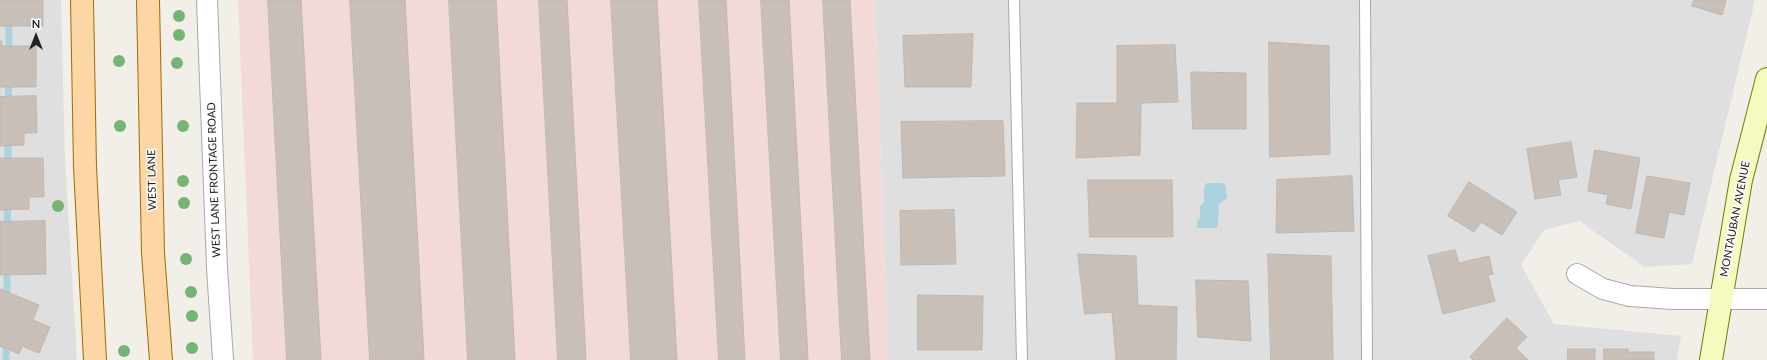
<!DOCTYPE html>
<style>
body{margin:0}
#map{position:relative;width:1767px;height:360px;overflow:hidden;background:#f2efe9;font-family:Lato,sans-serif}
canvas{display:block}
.north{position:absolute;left:16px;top:16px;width:40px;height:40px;-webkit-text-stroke:3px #fff;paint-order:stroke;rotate:0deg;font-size:11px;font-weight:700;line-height:16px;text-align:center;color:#222}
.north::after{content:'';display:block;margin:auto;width:14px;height:18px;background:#222;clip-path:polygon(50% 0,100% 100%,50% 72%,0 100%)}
</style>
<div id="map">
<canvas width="1767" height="360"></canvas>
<div class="north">N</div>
</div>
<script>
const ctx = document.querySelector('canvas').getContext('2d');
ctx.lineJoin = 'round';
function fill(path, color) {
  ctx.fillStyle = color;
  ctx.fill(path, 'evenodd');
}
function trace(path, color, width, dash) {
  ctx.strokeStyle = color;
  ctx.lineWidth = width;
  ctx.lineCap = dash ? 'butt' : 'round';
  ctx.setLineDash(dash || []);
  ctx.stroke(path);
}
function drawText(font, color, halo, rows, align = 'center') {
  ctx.font = font + ' Lato,sans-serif';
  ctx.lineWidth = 3;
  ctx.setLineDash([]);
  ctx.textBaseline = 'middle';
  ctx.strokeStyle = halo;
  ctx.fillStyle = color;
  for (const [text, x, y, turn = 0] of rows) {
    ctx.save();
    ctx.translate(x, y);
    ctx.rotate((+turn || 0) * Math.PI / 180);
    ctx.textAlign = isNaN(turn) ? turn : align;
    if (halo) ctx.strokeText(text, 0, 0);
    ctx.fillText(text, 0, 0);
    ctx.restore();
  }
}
fill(new Path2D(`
 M 0,0 L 61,0 L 65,159 L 77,360 L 0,360 Z
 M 875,0 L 1755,0 L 1692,264 L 1645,267 L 1579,221 L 1544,230 L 1521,265 L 1554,324 L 1681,336 L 1677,360 L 888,360 Z`), '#e0dfdf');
fill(new Path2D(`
 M 238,0 L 875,0 L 888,360 L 253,360 Z`), '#f2dad9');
fill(new Path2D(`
 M 1207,183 L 1222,183 L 1226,186 L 1227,198 L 1219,204 L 1218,225 L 1216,228 L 1197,228 L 1197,221 L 1200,218 L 1200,206 L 1204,203 L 1204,186 Z`), '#aad3df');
trace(new Path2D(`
 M 9,54 L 9,0
 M 8,106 L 9,78
 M 8,166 L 8,136
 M 7,230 L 8,200
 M 7,300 L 7,266
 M 6,360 L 6,340`), '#aad3df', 7);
const building = new Path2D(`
 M 0,0 L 43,0 L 43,26 L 0,26 Z
 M 268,0 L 301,0 L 321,360 L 287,360 Z
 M 350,0 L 405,0 L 424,360 L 370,360 Z
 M 449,0 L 496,0 L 515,360 L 468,360 Z
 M 539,0 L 567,0 L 586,360 L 558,360 Z
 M 611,0 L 657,0 L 677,360 L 631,360 Z
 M 699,0 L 726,0 L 745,360 L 719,360 Z
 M 761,0 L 789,0 L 808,360 L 781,360 Z
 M 823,0 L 850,0 L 870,360 L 842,360 Z
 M 1694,0 L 1726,0 L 1722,15 L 1692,6 Z
 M 973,34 L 971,87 L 905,87 L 903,36 Z
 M 0,41 L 2,41 L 2,46 L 36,46 L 36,87 L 0,87 Z
 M 1269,42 L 1329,46 L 1330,154 L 1270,157 Z
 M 1175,45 L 1178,102 L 1141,103 L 1140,155 L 1076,158 L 1077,103 L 1117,103 L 1117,46 Z
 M 1191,72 L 1246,73 L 1246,129 L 1193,129 Z
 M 36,96 L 37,133 L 24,133 L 24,145 L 0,146 L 0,97 Z
 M 1003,121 L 1005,176 L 903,178 L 901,122 Z
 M 1571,142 L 1577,177 L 1558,180 L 1561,195 L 1535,199 L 1527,149 Z
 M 1595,150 L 1640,158 L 1631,209 L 1606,204 L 1608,195 L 1588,191 Z
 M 0,158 L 43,158 L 44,197 L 29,197 L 29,209 L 0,210 Z
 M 1352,176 L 1354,231 L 1276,233 L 1277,180 Z
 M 1647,176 L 1690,183 L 1684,215 L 1669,212 L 1664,238 L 1636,233 Z
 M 1088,180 L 1172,180 L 1173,237 L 1090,237 Z
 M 1469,182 L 1517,212 L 1502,235 L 1481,222 L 1474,232 L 1448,216 Z
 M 954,210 L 956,264 L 901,265 L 900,211 Z
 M 45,221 L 46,274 L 0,275 L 0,222 Z
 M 1455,250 L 1459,263 L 1489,256 L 1493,274 L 1488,275 L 1495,301 L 1443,314 L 1428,256 Z
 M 1078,254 L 1136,256 L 1138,305 L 1177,307 L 1176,360 L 1116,360 L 1112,312 L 1085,314 Z
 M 1268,254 L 1331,256 L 1333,360 L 1271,360 Z
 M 1196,280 L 1248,281 L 1251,341 L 1198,337 Z
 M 0,289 L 39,305 L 33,320 L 50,327 L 39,353 L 22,346 L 19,354 L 0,346 Z
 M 918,295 L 983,296 L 982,350 L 918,350 Z
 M 1507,318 L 1527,337 L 1516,348 L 1528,360 L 1473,360 L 1470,357 Z
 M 1568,349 L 1595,349 L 1595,360 L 1568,360 Z
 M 1604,349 L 1628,349 L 1628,352 L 1654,352 L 1654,360 L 1604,360 Z`);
fill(building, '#c7bfb8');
trace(building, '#c4b6ab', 1);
const lane = new Path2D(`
 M 1014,0 L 1022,360
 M 1365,0 L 1367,360`);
const street = new Path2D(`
 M 207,0 L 217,268 L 223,360
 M 1577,274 L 1603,289 L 1630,296 L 1673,299 L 1767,299`);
const secondary = new Path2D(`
 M 1711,360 L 1741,180 L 1767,79`);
const primary = new Path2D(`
 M 82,0 L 85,167 L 95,360
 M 148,0 L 153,253 L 161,360`);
trace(lane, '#a9a9a9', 12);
trace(street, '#a9a9a9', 22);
trace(secondary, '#707d05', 24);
trace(primary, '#a06b00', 24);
trace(lane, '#fff', 10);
trace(street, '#fff', 20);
trace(secondary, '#f7fabf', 22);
trace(primary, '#fcd6a4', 22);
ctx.fillStyle = '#74b475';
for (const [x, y] of [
 [179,16],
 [179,35],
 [119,61],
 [177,63],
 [120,126],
 [183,126],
 [183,181],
 [184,203],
 [58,206],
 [186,259],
 [191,292],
 [192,316],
 [192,348],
 [124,351]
]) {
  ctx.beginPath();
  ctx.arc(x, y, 6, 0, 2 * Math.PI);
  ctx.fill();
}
drawText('11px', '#222', '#fff', [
 ["WEST LANE",152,180,-91],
 ["WEST LANE FRONTAGE ROAD",214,180,-92],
 ["MONTAUBAN AVENUE",1735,219,-79]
]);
</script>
